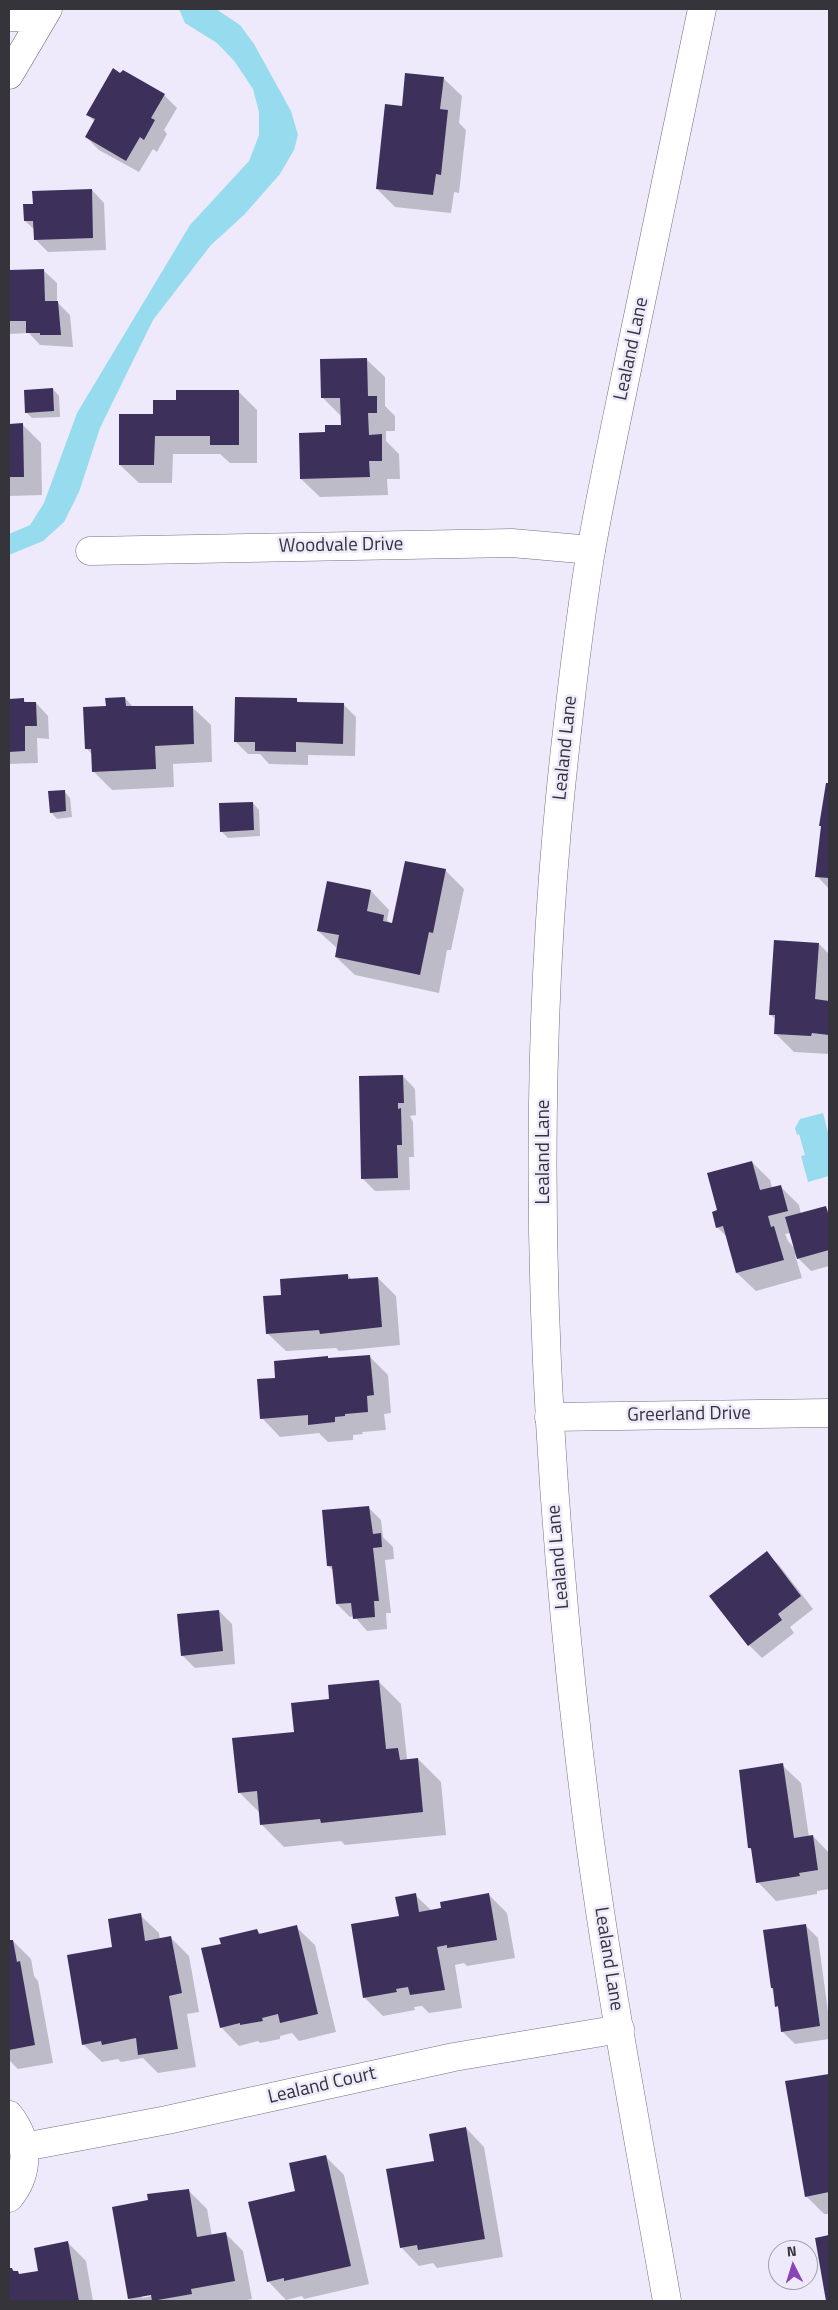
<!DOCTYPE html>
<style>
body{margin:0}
#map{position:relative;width:838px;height:2310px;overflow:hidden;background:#eeeafb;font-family:"Titillium Web",sans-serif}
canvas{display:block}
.frame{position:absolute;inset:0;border:10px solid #36343b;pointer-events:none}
.north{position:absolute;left:768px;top:2240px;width:50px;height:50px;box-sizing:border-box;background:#eeeafb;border:1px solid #a4a1ae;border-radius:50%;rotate:355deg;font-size:14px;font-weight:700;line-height:20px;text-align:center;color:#36343b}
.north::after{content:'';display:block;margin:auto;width:18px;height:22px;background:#8844b8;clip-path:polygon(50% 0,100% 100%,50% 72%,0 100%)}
</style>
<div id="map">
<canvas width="838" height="2310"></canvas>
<div class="frame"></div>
<div class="north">N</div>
</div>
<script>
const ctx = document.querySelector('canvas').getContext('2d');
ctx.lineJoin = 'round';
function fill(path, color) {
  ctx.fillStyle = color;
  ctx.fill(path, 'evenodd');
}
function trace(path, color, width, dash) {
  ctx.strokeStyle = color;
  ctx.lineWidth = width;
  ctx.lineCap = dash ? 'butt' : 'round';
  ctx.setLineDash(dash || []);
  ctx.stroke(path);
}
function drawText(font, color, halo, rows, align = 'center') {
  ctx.font = font + ' "Titillium Web",sans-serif';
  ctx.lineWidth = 5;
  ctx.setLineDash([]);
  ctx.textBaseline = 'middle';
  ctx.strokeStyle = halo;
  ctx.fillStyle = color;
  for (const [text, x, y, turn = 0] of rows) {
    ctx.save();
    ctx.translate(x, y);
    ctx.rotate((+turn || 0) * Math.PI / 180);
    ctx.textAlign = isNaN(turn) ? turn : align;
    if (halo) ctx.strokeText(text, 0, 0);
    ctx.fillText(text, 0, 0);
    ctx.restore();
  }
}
fill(new Path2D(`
 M 179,9 L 216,9 L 240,25 L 254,44 L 291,111 L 298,135 L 294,150 L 280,174 L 244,215 L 211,245 L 153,320 L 100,428 L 79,492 L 64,522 L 43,541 L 9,555 L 9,534 L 30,525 L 44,503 L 77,413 L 190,225 L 249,161 L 259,135 L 259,112 L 253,89 L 235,62 L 217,43 L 185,23 Z
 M 823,1113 L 829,1136 L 829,1176 L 808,1182 L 801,1156 L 805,1155 L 799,1134 L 797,1135 L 795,1128 L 800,1119 Z`), '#97dcee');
fill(new Path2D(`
 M 443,78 L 462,96 L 459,123 L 466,130 L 459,193 L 454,192 L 451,213 L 395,207 L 377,189 L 403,107 Z
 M 164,95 L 177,108 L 164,130 L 167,134 L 157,152 L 153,149 L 139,172 L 99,150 L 86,137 L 95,122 L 88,115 Z
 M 92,190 L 104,203 L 106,250 L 48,252 L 35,239 L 35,230 L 25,221 L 34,205 Z
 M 9,271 L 44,271 L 57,283 L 57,302 L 70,315 L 73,347 L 40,345 L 29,333 L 9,334 Z
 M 366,359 L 385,377 L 385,406 L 395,416 L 395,431 L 386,431 L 386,441 L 399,454 L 400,479 L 387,479 L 388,495 L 320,497 L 301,479 L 327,434 L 342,426 L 342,417 L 323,398 Z
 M 53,389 L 59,396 L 60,417 L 32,418 L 26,412 Z
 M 239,392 L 257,410 L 257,463 L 230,463 L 220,454 L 173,454 L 172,483 L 139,483 L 120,465 L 154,415 L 177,401 Z
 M 9,425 L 23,425 L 41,443 L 42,495 L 9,496 Z
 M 125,698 L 133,707 L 192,707 L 211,725 L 212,762 L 173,764 L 174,787 L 112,790 L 93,771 L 93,755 L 86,748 L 107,708 Z
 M 9,700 L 23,700 L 27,703 L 36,703 L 48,716 L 49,739 L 37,738 L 38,763 L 9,764 Z
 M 296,700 L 300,703 L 343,704 L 356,717 L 355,756 L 308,755 L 308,765 L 269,764 L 260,754 L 248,754 L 235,741 Z
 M 827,785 L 829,785 L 829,889 L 817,876 Z
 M 64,791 L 70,798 L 72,817 L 57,819 L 51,812 Z
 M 253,803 L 259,810 L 260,836 L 228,838 L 222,832 Z
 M 445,870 L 464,889 L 451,950 L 447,950 L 439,993 L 355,975 L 336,957 L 338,949 L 318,931 L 328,883 L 371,891 L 389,910 L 387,920 L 391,924 Z
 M 819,944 L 829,954 L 829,1054 L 794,1052 L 775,1033 L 776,1020 L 770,1014 Z
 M 403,1076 L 415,1089 L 416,1115 L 410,1116 L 413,1122 L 414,1157 L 409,1157 L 410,1190 L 375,1191 L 363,1179 Z
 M 752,1162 L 770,1180 L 772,1188 L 780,1186 L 799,1205 L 801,1214 L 826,1208 L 829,1211 L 829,1266 L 811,1271 L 795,1255 L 802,1278 L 756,1291 L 737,1273 L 727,1237 L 717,1227 L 719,1211 ZM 791,1233 L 796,1250 L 788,1241 L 785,1234 Z
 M 348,1275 L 352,1280 L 378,1278 L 396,1296 L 400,1345 L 339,1351 L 336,1348 L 286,1351 L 267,1333 Z
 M 327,1357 L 330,1360 L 370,1357 L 388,1375 L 391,1413 L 384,1414 L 386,1430 L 362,1432 L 363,1434 L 353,1435 L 353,1440 L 328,1442 L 319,1433 L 280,1437 L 262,1418 L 277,1379 Z
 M 368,1507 L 381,1520 L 383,1537 L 393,1547 L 394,1559 L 385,1560 L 391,1613 L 386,1613 L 387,1629 L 367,1631 L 354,1616 L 350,1617 L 337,1604 L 334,1571 L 328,1566 Z
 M 766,1553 L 779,1565 L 813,1609 L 790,1627 L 794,1633 L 762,1658 L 749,1645 L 711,1596 Z
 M 219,1611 L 232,1624 L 235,1664 L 195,1668 L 182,1655 Z
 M 378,1681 L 401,1704 L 407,1759 L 418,1759 L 441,1782 L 446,1835 L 345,1845 L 341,1841 L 284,1847 L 261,1824 L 260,1813 L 239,1792 L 296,1733 L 331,1700 Z
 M 782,1765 L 801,1783 L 809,1837 L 813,1836 L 829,1853 L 829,1889 L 817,1891 L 817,1894 L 776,1901 L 758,1882 L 753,1851 L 749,1848 Z
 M 415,1895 L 432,1911 L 489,1895 L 507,1913 L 515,1958 L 467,1966 L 464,1963 L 455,1965 L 462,2008 L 429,2013 L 422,2006 L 414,2007 L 415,2010 L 383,2016 L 364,1997 L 400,1917 Z
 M 140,1915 L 159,1933 L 160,1940 L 171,1938 L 189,1956 L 199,2012 L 187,2014 L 196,2067 L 158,2073 L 143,2058 L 121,2062 L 118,2059 L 102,2062 L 83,2044 Z
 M 805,1925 L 818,1938 L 829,2019 L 829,2039 L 795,2044 L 782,2031 L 779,2009 L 776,2006 L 772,1988 Z
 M 296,1927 L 315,1945 L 336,2032 L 299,2041 L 292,2033 L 280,2036 L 280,2039 L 260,2043 L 258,2041 L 239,2046 L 221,2027 L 222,1945 L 257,1930 L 262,1935 Z
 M 13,1941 L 31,1959 L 34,1976 L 38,1981 L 53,2063 L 18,2069 L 9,2060 L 9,1942 Z
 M 828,2075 L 829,2214 L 824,2214 L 806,2196 Z
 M 466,2128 L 484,2147 L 503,2257 L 437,2268 L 433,2263 L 419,2266 L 401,2247 L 435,2162 Z
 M 325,2156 L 344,2175 L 369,2284 L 304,2299 L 302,2296 L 286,2300 L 268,2281 L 296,2192 Z
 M 188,2190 L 207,2209 L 212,2236 L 225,2233 L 243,2251 L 252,2299 L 242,2301 L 132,2301 L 129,2299 ZM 157,2293 L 157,2295 L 142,2298 L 142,2295 Z
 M 829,2236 L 829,2301 L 828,2301 L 817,2239 Z
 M 68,2243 L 86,2261 L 93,2301 L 9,2301 L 9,2270 L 12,2269 L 21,2275 L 40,2272 Z`), '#0003');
fill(new Path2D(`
 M 113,68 L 120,73 L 123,70 L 165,94 L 151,118 L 155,120 L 144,140 L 140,137 L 126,161 L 85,137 L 95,119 L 86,115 Z
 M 405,73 L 444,77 L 440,109 L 448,110 L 441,175 L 436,174 L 433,195 L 376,189 L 385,104 L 402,106 Z
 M 92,189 L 93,238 L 34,240 L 33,221 L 24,221 L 23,204 L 33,204 L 32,191 Z
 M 44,269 L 45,301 L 58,301 L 61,335 L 40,335 L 40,333 L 26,333 L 26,321 L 9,321 L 9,270 Z
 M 367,358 L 368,396 L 377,396 L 377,413 L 368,413 L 369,435 L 382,434 L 382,461 L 369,461 L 370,477 L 300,479 L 299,433 L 325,432 L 325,425 L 341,425 L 340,398 L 321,398 L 320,359 Z
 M 53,388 L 54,411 L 25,413 L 24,390 Z
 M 176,390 L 239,390 L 239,445 L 210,445 L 210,436 L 155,436 L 154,465 L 119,465 L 119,414 L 153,414 L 153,400 L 176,400 Z
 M 23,423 L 24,477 L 9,477 L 9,424 Z
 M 125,697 L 126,706 L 193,706 L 194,744 L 155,746 L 156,769 L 92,772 L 91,749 L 85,749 L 83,707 L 106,706 L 105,698 Z
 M 235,697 L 297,698 L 297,702 L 344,703 L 343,744 L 296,742 L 296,752 L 255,751 L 255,742 L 234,742 Z
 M 24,698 L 24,702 L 36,702 L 37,726 L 25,726 L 25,751 L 9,752 L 9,699 Z
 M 826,783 L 829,783 L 829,878 L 815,877 L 821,826 L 819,826 Z
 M 65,790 L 66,811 L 50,813 L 48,791 Z
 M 253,802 L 254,830 L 220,832 L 219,803 Z
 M 405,861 L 446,869 L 433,933 L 429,932 L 420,975 L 335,957 L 339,935 L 317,931 L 327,881 L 371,890 L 367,911 L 384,915 L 383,921 L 392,923 Z
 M 774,940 L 819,943 L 815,999 L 829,1001 L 829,1035 L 812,1033 L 811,1036 L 774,1034 L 775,1015 L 769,1015 Z
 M 403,1075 L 404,1103 L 398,1103 L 398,1109 L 401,1108 L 402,1145 L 397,1145 L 398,1178 L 361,1179 L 359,1076 Z
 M 752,1161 L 760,1190 L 781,1185 L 788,1211 L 768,1216 L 771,1227 L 774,1226 L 784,1260 L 736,1273 L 723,1226 L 716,1228 L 712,1212 L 717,1210 L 707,1173 Z
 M 826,1206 L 829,1217 L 829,1250 L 797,1259 L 785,1217 Z
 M 348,1274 L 348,1279 L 378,1277 L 382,1327 L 320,1334 L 319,1330 L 266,1334 L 263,1296 L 281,1295 L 280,1279 Z
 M 370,1355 L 374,1395 L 367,1396 L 368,1412 L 345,1414 L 345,1416 L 335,1417 L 335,1422 L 308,1425 L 308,1415 L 260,1419 L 257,1379 L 275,1378 L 274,1361 L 328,1356 L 328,1358 Z
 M 369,1506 L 373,1534 L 381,1533 L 382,1547 L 373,1548 L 379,1601 L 374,1601 L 375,1617 L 353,1619 L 351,1603 L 336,1604 L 332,1566 L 327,1566 L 322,1510 Z
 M 767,1551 L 801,1596 L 778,1614 L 782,1620 L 748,1646 L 709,1596 Z
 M 219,1610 L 223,1651 L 181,1656 L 177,1614 Z
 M 379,1680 L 386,1749 L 398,1748 L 400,1760 L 418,1758 L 423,1812 L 321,1823 L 320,1819 L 260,1825 L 257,1791 L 238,1793 L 232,1738 L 294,1732 L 291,1703 L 329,1699 L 328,1685 Z
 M 783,1763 L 794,1838 L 813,1835 L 818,1870 L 799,1873 L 800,1876 L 756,1883 L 751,1848 L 748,1848 L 739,1770 Z
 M 416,1893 L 419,1912 L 441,1908 L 440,1902 L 489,1893 L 497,1940 L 447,1948 L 447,1945 L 437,1947 L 445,1990 L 410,1995 L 408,1987 L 396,1989 L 397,1992 L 363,1998 L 351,1924 L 399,1916 L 395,1897 Z
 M 141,1913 L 145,1941 L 171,1936 L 182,1993 L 169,1996 L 178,2049 L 138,2055 L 136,2038 L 102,2045 L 101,2041 L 82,2045 L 67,1955 L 112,1947 L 108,1919 Z
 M 806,1924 L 820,2026 L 781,2032 L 778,2006 L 775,2007 L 773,1988 L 771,1988 L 763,1930 Z
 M 297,1925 L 318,2014 L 280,2023 L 278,2014 L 262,2018 L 263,2021 L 240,2025 L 240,2023 L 220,2028 L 201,1948 L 221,1944 L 219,1938 L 257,1929 L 259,1934 Z
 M 9,1940 L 13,1940 L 17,1962 L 20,1961 L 35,2045 L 9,2050 Z
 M 829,2074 L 829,2192 L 805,2197 L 785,2081 Z
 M 466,2127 L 485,2239 L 418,2250 L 417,2245 L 400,2248 L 386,2169 L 434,2161 L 429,2134 Z
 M 326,2155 L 351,2266 L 284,2281 L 284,2278 L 267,2282 L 248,2202 L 295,2191 L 289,2163 Z
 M 189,2189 L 197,2237 L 226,2232 L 235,2281 L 191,2289 L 192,2294 L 152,2301 L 151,2295 L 128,2299 L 112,2207 L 148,2200 L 147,2194 Z
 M 829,2235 L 829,2301 L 826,2301 L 815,2238 Z
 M 68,2241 L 79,2301 L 9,2301 L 9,2268 L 12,2268 L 13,2271 L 18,2271 L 19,2274 L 38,2271 L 34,2248 Z`), '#3d315c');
const minor = new Path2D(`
 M 9,17 L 42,18
 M 9,75 L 48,9
 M 90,551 L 512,543 L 591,550
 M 549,1417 L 829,1413
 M 9,2115 C 29,2140 30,2173 9,2198
 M 24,2147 L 167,2120 L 454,2057 L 620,2029`);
const tertiary = new Path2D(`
 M 667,2301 C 639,2141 608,1981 587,1819 C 544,1478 526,1130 561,787 C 569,710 578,632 590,556 C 602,487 617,419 631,350 C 655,237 678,123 702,9`);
trace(minor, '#74717f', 29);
trace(tertiary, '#74717f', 29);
trace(minor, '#fff', 28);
trace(tertiary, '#fff', 28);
drawText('19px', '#36343b', '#eeeafb', [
 ["Lealand Lane",632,349,-78],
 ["Woodvale Drive",341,546,-1],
 ["Lealand Lane",566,748,-84],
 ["Lealand Lane",544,1152,-90],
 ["Greerland Drive",689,1415,-1],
 ["Lealand Lane",559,1557,-95],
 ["Lealand Lane",608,1959,81],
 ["Lealand Court",322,2086,-13]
]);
</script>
